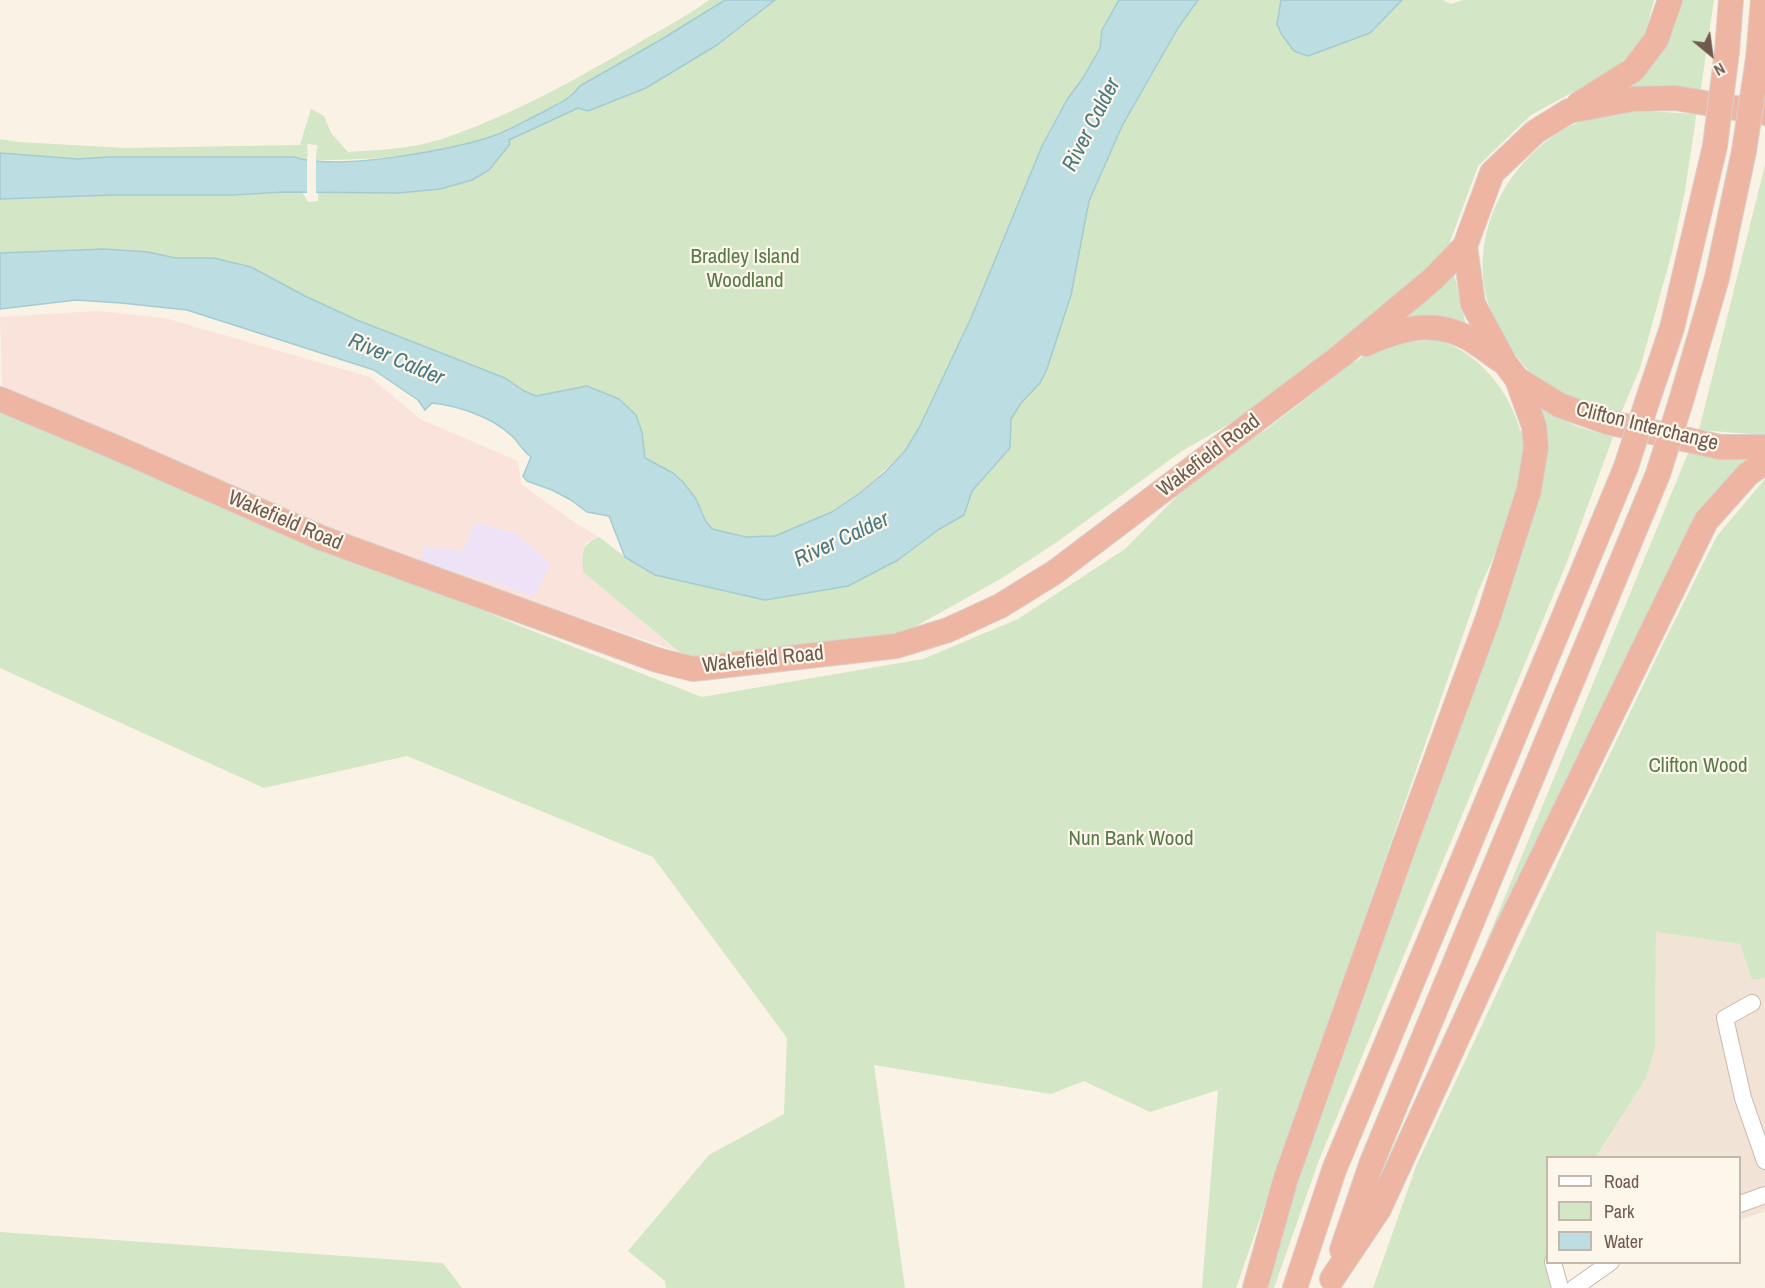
<!DOCTYPE html>
<style>
body{margin:0}
#map{position:relative;width:1765px;height:1288px;overflow:hidden;background:#faf2e5;font-family:"Archivo Narrow",sans-serif}
canvas{display:block}
.legend{position:absolute;left:1546px;top:1156px;width:195px;height:108px;box-sizing:border-box;background:#fdf6eb;border:2px solid #c5b7ac;margin:0;padding:8px 10px;list-style:none;font-size:18px;color:#70594d}
.legend li{display:flex;align-items:center;gap:12px;height:30px}
.legend b{width:30px;border:2px solid #c5b7ac}
.north{position:absolute;left:1681px;top:24px;width:60px;height:60px;-webkit-text-stroke:4px #fdf6eb;paint-order:stroke;rotate:151deg;font-size:16px;font-weight:700;line-height:24px;text-align:center;color:#70594d}
.north::after{content:'';display:block;margin:auto;width:21px;height:27px;background:#70594d;clip-path:polygon(50% 0,100% 100%,50% 72%,0 100%)}
</style>
<div id="map">
<canvas width="1765" height="1288"></canvas>
<ul class="legend">
<li><b style="height:8px;background:#fff"></b>Road</li>
<li><b style="height:16px;background:#d3e6c5"></b>Park</li>
<li><b style="height:16px;background:#bcdde1"></b>Water</li>
</ul>
<div class="north">N</div>
</div>
<script>
const ctx = document.querySelector('canvas').getContext('2d');
ctx.lineJoin = 'round';
function fill(path, color) {
  ctx.fillStyle = color;
  ctx.fill(path, 'evenodd');
}
function trace(path, color, width, dash) {
  ctx.strokeStyle = color;
  ctx.lineWidth = width;
  ctx.lineCap = dash ? 'butt' : 'round';
  ctx.setLineDash(dash || []);
  ctx.stroke(path);
}
function drawText(font, color, halo, rows, align = 'center') {
  ctx.font = font + ' "Archivo Narrow",sans-serif';
  ctx.lineWidth = 4.5;
  ctx.setLineDash([]);
  ctx.textBaseline = 'middle';
  ctx.strokeStyle = halo;
  ctx.fillStyle = color;
  for (const [text, x, y, turn = 0] of rows) {
    ctx.save();
    ctx.translate(x, y);
    ctx.rotate((+turn || 0) * Math.PI / 180);
    ctx.textAlign = isNaN(turn) ? turn : align;
    if (halo) ctx.strokeText(text, 0, 0);
    ctx.fillText(text, 0, 0);
    ctx.restore();
  }
}
fill(new Path2D(`
 M 1656,932 L 1740,944 L 1752,980 L 1765,978 L 1765,1211 L 1740,1220 L 1740,1158 L 1596,1158 L 1646,1078 L 1655,1048 Z`), '#f1e3d5');
fill(new Path2D(`
 M 97,311 L 165,318 L 370,377 L 420,419 L 518,461 L 521,484 L 574,522 L 599,537 L 587,542 L 582,552 L 583,572 L 677,651 L 344,537 L 2,385 L 0,317 Z`), '#f9e3da');
fill(new Path2D(`
 M 475,522 L 517,534 L 551,564 L 534,597 L 502,585 L 421,562 L 424,546 L 463,551 Z`), '#eee2f6');
fill(new Path2D(`
 M 709,0 L 725,0 L 662,39 L 580,86 L 572,96 C 547,110 521,125 494,135 C 440,156 373,160 316,160 L 317,145 L 307,144 L 308,160 L 293,157 L 109,157 L 78,159 L 0,153 L 0,139 L 19,142 L 124,148 L 300,145 L 311,109 L 324,116 L 331,133 L 348,152 C 379,150 412,149 442,139 C 508,117 575,80 635,45 C 660,30 686,17 709,0 Z
 M 775,0 L 1119,0 L 1102,30 L 1100,48 L 1083,78 L 1068,98 L 1042,146 L 971,318 L 920,426 L 905,451 L 860,493 L 832,512 L 774,536 L 746,537 L 712,529 L 705,520 L 703,513 L 673,473 L 645,458 L 642,432 L 587,386 L 536,396 L 524,391 L 504,378 L 357,320 L 305,296 L 251,267 L 214,258 L 175,258 L 148,252 L 0,253 L 0,199 L 113,195 L 232,195 L 302,192 L 308,202 L 318,201 L 318,192 L 398,193 L 440,189 L 472,180 L 509,140 L 578,108 L 588,111 L 646,88 L 717,45 Z
 M 1198,0 L 1281,0 C 1276,28 1277,28 1294,51 L 1370,33 L 1402,0 L 1443,0 L 1451,4 L 1463,0 L 1654,0 L 1645,34 L 1626,58 L 1608,73 L 1531,115 L 1478,166 L 1447,250 L 1425,276 L 1238,419 L 1182,451 L 1057,542 L 1002,578 L 911,629 L 852,643 L 705,659 L 684,656 L 583,572 C 582,553 580,545 599,537 L 625,557 L 655,575 L 765,600 L 848,586 L 964,515 L 972,491 L 1010,448 L 1011,419 L 1021,403 L 1040,383 L 1071,295 L 1089,201 L 1122,126 L 1178,28 Z
 M 1680,0 L 1714,0 L 1700,94 L 1622,91 Z
 M 1646,111 L 1696,114 L 1695,125 L 1684,196 L 1672,252 L 1640,368 L 1619,418 C 1598,410 1575,404 1555,393 C 1536,383 1520,361 1508,344 C 1454,268 1492,168 1570,126 C 1592,115 1620,113 1646,111 Z
 M 1765,165 L 1765,435 L 1699,430 Z
 M 1454,273 L 1466,326 L 1400,318 Z
 M 1438,340 C 1478,352 1509,390 1520,430 L 1524,431 L 1526,448 L 1507,535 L 1497,549 L 1478,592 L 1236,1288 L 1202,1288 L 1218,1090 L 1150,1112 L 1084,1081 L 1051,1094 L 874,1065 L 905,1288 L 666,1288 L 665,1281 L 628,1251 L 709,1155 L 784,1114 L 787,1038 L 653,857 L 407,756 L 264,788 L 0,668 L 0,406 L 520,626 L 702,697 L 923,659 L 1018,619 L 1125,549 L 1206,467 L 1267,429 L 1348,366 L 1364,356 L 1398,343 Z
 M 1537,404 L 1575,426 L 1613,437 L 1567,562 L 1319,1160 L 1274,1288 L 1263,1288 L 1276,1239 L 1471,688 Z
 M 1689,451 L 1752,459 L 1742,469 L 1452,1025 Z
 M 1765,479 L 1765,978 L 1752,980 L 1740,944 L 1656,932 L 1655,1048 L 1646,1078 L 1596,1157 L 1548,1158 L 1548,1262 L 1554,1288 L 1373,1288 L 1417,1164 L 1567,843 L 1666,638 L 1717,536 Z
 M 0,1232 L 443,1263 L 462,1288 L 0,1288 Z`), '#d3e6c5');
const water = new Path2D(`
 M 725,0 L 775,0 L 717,45 L 646,88 L 588,111 L 578,108 L 509,140 L 510,144 L 489,170 L 472,180 L 440,189 L 398,193 L 285,192 L 232,195 L 113,195 L 0,199 L 0,153 L 78,159 L 109,157 L 294,157 C 335,171 451,151 493,136 C 510,130 526,120 543,112 C 557,104 570,100 580,86 L 662,39 Z
 M 1119,0 L 1198,0 L 1178,28 L 1122,126 L 1089,201 L 1071,295 L 1047,369 L 1040,383 L 1021,403 L 1011,419 L 1010,448 L 972,491 L 964,515 L 938,530 L 898,560 L 848,586 L 765,600 L 655,575 L 625,557 L 609,516 L 587,512 L 571,500 L 552,490 L 527,481 L 523,476 L 531,457 C 523,451 519,443 512,436 C 492,417 459,406 432,403 L 425,410 L 418,400 L 374,370 L 187,310 L 121,303 L 76,300 L 0,309 L 0,253 L 104,249 L 148,252 L 175,258 L 214,258 L 251,267 L 305,296 L 357,320 L 505,378 L 524,391 L 536,396 L 587,386 L 619,399 L 636,415 L 642,432 L 645,458 L 673,473 L 683,482 L 696,499 L 705,520 L 712,529 L 746,537 L 775,536 L 832,512 L 860,493 L 885,472 L 905,451 L 920,426 L 971,318 L 1042,146 L 1068,98 L 1083,78 L 1100,48 L 1102,30 Z
 M 1281,0 L 1402,0 L 1370,33 L 1308,56 L 1294,51 L 1282,35 L 1277,24 Z`);
fill(water, '#bcdde1');
trace(water, '#a3ccd2', 1.5);
fill(new Path2D(`
 M 307,157 L 316,157 L 316,195 L 307,195 Z`), '#faf2e5');
const minor = new Path2D(`
 M 1752,1003 L 1725,1018 L 1743,1098 L 1765,1161
 M 1740,1204 L 1765,1195
 M 1553,1262 L 1560,1288
 M 1574,1288 L 1611,1262`);
const highway = new Path2D(`
 M 1727,51 L 1731,0
 M 1758,59 L 1763,0
 M 1579,104 L 1633,70 L 1656,40 L 1670,0
 M 1765,113 L 1675,98 L 1633,99 L 1569,111 L 1535,132 L 1492,173 L 1465,246 L 1473,304 L 1505,363 L 1517,379 L 1559,405 L 1607,422 L 1720,447 L 1765,447
 M 1366,344 C 1396,330 1429,320 1462,335 C 1476,341 1489,353 1502,361
 M 0,399 L 117,448 L 319,537 L 657,660 L 693,669 L 896,646 L 948,630 L 1000,606 L 1055,572 L 1342,355 L 1433,279 L 1465,246
 M 1648,399 L 1672,328 L 1715,146
 M 1681,401 L 1717,278 L 1744,151
 M 1342,1250 L 1372,1162 L 1658,474
 M 1332,1279 L 1379,1209 L 1508,927 L 1706,521 L 1748,474 L 1765,462
 M 1255,1288 L 1286,1178 L 1405,843 L 1488,618 L 1529,490 L 1536,447 L 1534,426 L 1517,379
 M 1295,1288 L 1334,1170 L 1626,467`);
trace(minor, '#cab9ad', 18);
trace(highway, '#d7d1cd', 26);
trace(minor, '#fff', 16);
trace(highway, '#eeb5a2', 24);
const highwayBridge = new Path2D(`
 M 1715,146 L 1727,51
 M 1744,151 L 1758,59
 M 1626,467 L 1648,399
 M 1658,474 L 1681,401`);
trace(highwayBridge, '#d7d1cd', 26, []);
trace(highwayBridge, '#eeb5a2', 24);
drawText('21px', '#587a49', '#fdf6eb', [
 ["Bradley Island",745,257],
 ["Woodland",745,281],
 ["Clifton Wood",1698,766],
 ["Nun Bank Wood",1131,839]
]);
drawText('21px', '#70594d', '#fdf6eb', [
 ["Clifton Interchange",1647,427,14],
 ["Wakefield Road",1209,456,-37],
 ["Wakefield Road",285,521,23],
 ["Wakefield Road",763,660,-6]
]);
drawText('italic 22px', '#497981', '#fdf6eb', [
 ["River Calder",1092,125,-63],
 ["River Calder",396,360,23],
 ["River Calder",842,540,-25]
]);
</script>
